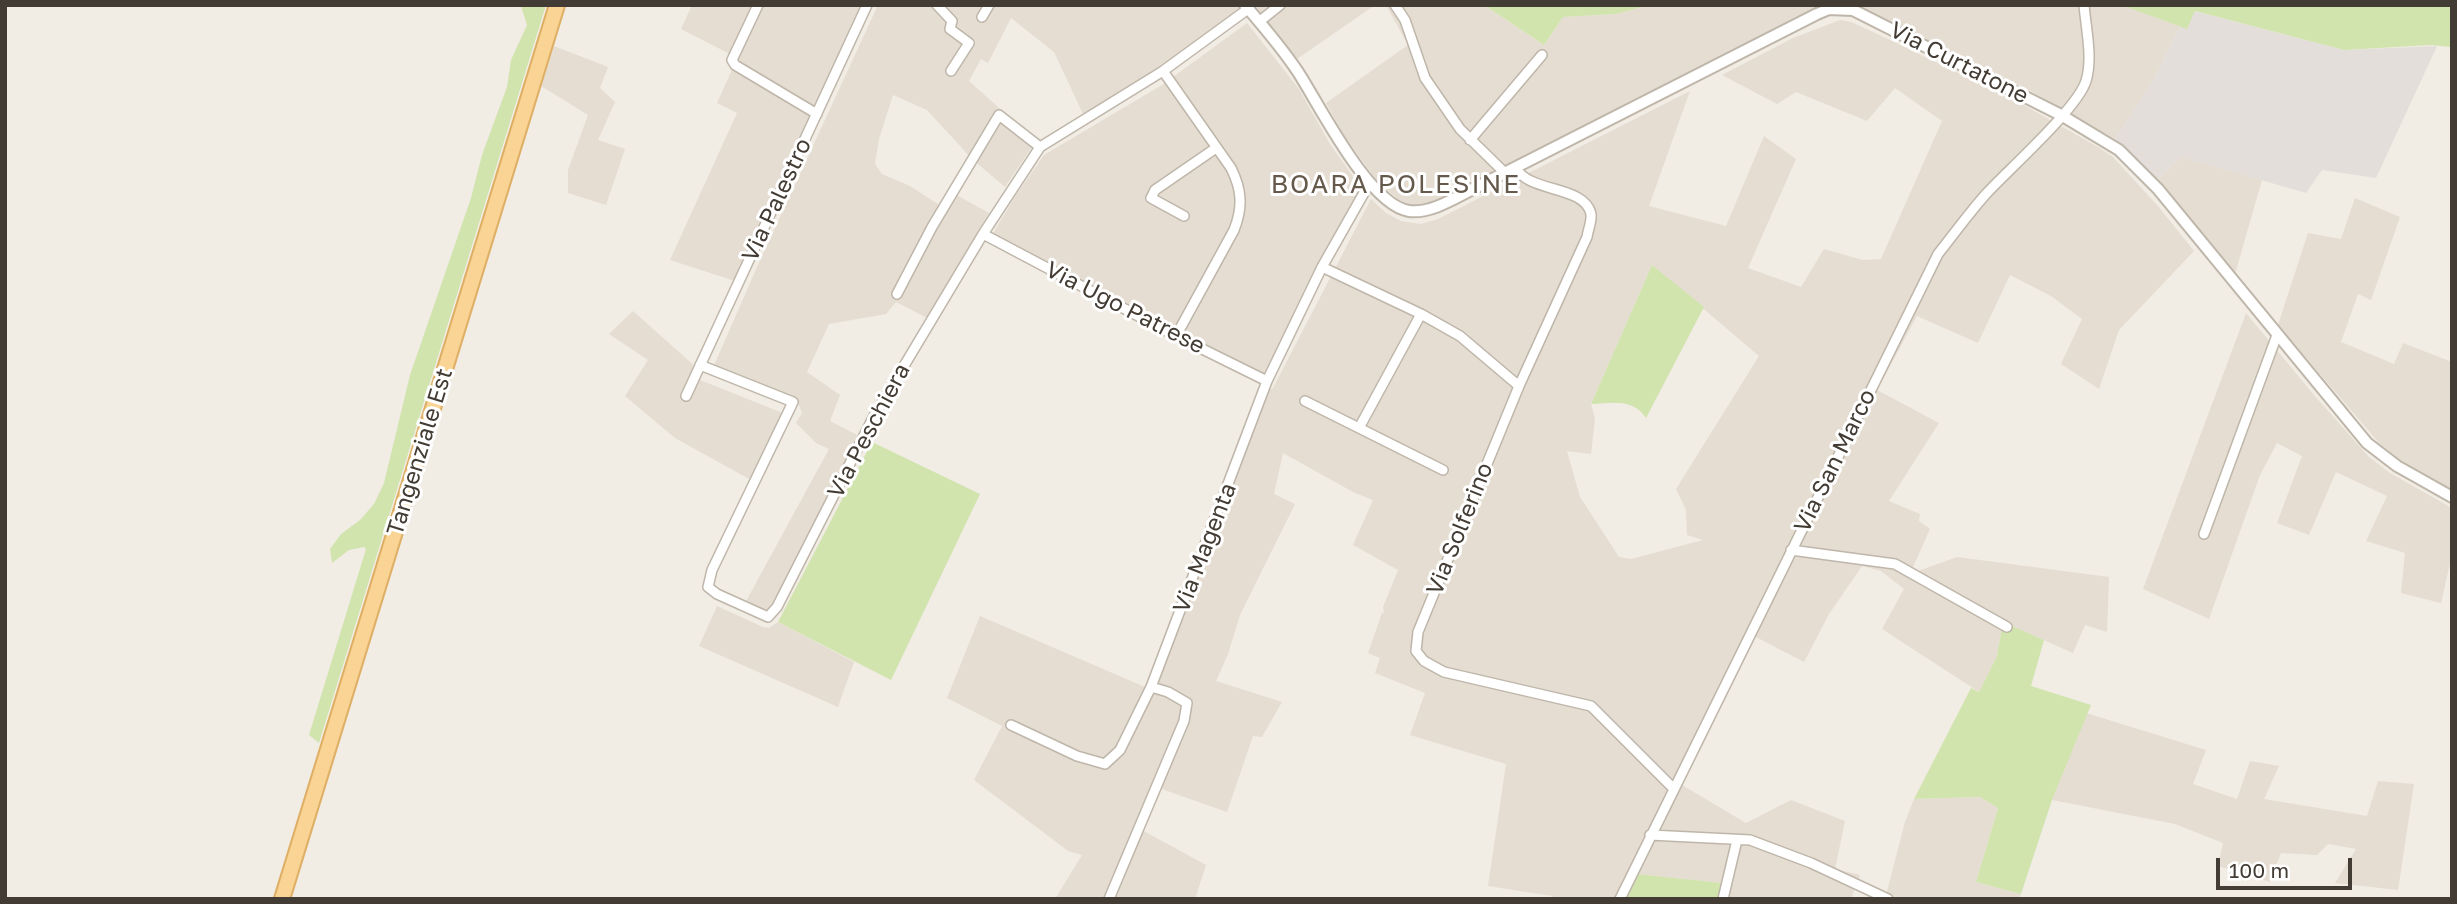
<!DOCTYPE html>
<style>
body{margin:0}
#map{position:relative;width:2457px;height:904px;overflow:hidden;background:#f1ece4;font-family:"Golos Text",sans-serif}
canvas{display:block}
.frame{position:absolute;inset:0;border:7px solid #433c34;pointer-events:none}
.scale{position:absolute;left:2216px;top:858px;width:136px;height:32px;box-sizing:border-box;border:4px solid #433c34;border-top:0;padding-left:9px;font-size:21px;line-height:24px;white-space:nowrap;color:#433c34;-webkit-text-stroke:5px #fff;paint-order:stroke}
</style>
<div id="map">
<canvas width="2457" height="904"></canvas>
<div class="frame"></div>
<div class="scale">100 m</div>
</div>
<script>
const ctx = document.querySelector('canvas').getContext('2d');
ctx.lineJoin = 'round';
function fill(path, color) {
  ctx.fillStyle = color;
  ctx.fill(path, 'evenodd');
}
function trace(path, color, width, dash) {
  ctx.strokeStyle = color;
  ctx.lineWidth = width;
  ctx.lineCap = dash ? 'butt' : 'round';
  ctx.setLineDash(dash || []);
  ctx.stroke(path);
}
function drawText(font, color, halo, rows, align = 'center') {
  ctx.font = font + ' "Golos Text",sans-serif';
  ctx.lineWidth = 6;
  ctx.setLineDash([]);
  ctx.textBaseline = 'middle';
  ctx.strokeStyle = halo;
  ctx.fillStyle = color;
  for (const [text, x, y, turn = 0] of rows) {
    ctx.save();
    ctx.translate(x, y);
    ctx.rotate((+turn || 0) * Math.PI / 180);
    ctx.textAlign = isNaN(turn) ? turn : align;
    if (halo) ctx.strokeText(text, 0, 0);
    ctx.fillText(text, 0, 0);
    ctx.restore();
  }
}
fill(new Path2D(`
 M 692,5 L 862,5 L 735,281 L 670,260 L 737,113 L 717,103 L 732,70 L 727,61 L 728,53 L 681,29 Z
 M 878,5 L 1239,5 L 1242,8 L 1155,73 L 1084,116 L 1054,52 L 1011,18 L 988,63 L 981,59 L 969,81 L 1036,141 L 1005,187 L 972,159 L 927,110 L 893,95 L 879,139 L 875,164 L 882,174 L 910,186 L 941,206 L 951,192 L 989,213 L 927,318 L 896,302 L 886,314 L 829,324 L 807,372 L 840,395 L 830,421 L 859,436 L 767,614 L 745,603 L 829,449 L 816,443 L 796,423 L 802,413 L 799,405 L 712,370 L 757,267 Z
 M 1254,5 L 1375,5 L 1297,59 Z
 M 1386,5 L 1484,5 L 1544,45 L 1563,17 L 1616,14 L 1650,5 L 1832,5 L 1786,23 L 1494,172 L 1432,204 L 1420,207 L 1406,205 L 1379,184 L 1344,135 L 1326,103 L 1408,45 Z
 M 1848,5 L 2121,5 L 2180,26 L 2154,79 L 2115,139 L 2027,89 L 1891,22 Z
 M 1840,20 L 1851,22 L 1884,37 L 2020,103 L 2098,147 L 2112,156 L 2158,206 L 2194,251 L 2119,330 L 2099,389 L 2061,364 L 2082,319 L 2051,296 L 2010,275 L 1978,343 L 1917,316 L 1877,390 L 1939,423 L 1889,501 L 1920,514 L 1919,521 L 1930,529 L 1910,574 L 1957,557 L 2109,577 L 2107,632 L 2085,625 L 2073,653 L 2003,622 L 1997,656 L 1979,692 L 1882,629 L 1904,589 L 1881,571 L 1862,566 L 1829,614 L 1804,662 L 1754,636 L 1682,785 L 1746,823 L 1791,800 L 1845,821 L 1835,869 L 1860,875 L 1851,899 L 1717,899 L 1722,883 L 1635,874 L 1622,899 L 1552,899 L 1552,896 L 1488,886 L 1506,764 L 1410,735 L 1425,693 L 1375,673 L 1380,658 L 1368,653 L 1382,613 L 1384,613 L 1383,607 L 1398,570 L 1353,545 L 1373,500 L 1353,492 L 1283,453 L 1274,494 L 1295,504 L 1240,615 L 1228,654 L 1216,681 L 1282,702 L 1262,737 L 1253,736 L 1227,812 L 1156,787 L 1140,829 L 1206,865 L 1195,899 L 1055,899 L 1082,855 L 1068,851 L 974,780 L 1002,726 L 947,698 L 980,616 L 1145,687 L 1266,391 L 1273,388 L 1371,199 L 1386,213 L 1401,221 L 1421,224 L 1438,219 L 1690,91 L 1649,206 L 1726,226 L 1764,136 L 1796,159 L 1748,268 L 1801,287 L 1824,249 L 1863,260 L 1881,259 L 1942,121 L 1895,88 L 1867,121 L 1796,92 L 1777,104 L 1722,75 L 1793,38 ZM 1652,265 L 1759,356 L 1676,489 L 1686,510 L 1687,535 L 1703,540 L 1631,559 L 1619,557 L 1580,497 L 1567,451 L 1591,454 L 1595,419 L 1591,404 Z
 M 1247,23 L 1299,89 L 1330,144 L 1362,189 L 1264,375 L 992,235 L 1016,195 L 1044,155 L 1162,85 Z
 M 554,46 L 608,67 L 600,88 L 615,102 L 598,140 L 625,149 L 606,205 L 568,193 L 568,170 L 588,115 L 541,86 Z
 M 2181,157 L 2262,180 L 2235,274 L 2157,180 Z
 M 2355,198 L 2400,217 L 2371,300 L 2358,294 L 2341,342 L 2394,364 L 2403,343 L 2452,362 L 2452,490 L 2399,459 L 2380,444 L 2278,325 L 2308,233 L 2341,239 Z
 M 633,311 L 698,369 L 697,377 L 700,380 L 785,414 L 751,480 L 675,438 L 625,396 L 648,360 L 609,334 Z
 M 2246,313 L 2314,395 L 2369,457 L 2390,473 L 2452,508 L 2452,555 L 2441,603 L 2401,593 L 2405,553 L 2366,541 L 2387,496 L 2336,472 L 2309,535 L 2277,523 L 2302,456 L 2277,443 L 2260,475 L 2209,619 L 2143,589 Z
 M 717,606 L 763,627 L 769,628 L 778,622 L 854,662 L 838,707 L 699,646 Z
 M 2086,713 L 2206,750 L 2193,784 L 2237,799 L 2250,761 L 2279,766 L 2264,799 L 2367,816 L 2378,781 L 2414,784 L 2398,890 L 2335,883 L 2356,849 L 2328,844 L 2317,855 L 2281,853 L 2270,882 L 2218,866 L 2223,843 L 2175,824 L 2052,800 Z
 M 1980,797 L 1998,808 L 1976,882 L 2021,894 L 2019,899 L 1885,899 L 1905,822 L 1914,799 Z`), '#e5ddd2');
fill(new Path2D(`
 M 2194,11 L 2344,50 L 2437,46 L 2376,178 L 2322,170 L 2306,193 L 2181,157 L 2157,180 L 2115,139 L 2154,79 L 2180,26 L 2187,28 Z`), '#e3ded9');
fill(new Path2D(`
 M 546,5 L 319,743 L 309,735 L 366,549 L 364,547 L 349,550 L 332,563 L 330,549 L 341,534 L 360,520 L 374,504 L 384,483 L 410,375 L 471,198 L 482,155 L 507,87 L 511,60 L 527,25 L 521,6 Z
 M 1484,5 L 1650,5 L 1616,14 L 1563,17 L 1544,45 Z
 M 2121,5 L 2452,5 L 2452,47 L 2431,45 L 2344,50 L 2195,11 L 2187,29 Z
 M 1652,265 L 1704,307 L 1646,418 C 1633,398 1612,403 1591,404 Z
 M 872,442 L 980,494 L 891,680 L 778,622 Z
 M 2003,622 L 2044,640 L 2031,686 L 2091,705 L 2052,800 L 2021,894 L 1976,882 L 1998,808 L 1980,797 L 1914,799 L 1971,688 L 1979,692 L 1997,656 Z
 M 1636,874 L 1723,883 L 1717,899 L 1622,899 Z`), '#d1e4ae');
const minor = new Path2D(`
 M 758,5 L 732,60 L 735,65 L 817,114
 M 937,5 L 952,21 L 950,29 L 969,43 L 951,71
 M 1395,5 L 1405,20 L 1425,78 L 1460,129 L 1505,173
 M 982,17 L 989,5
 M 1260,21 L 1280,5
 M 1163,71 L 1231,168 C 1242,190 1243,207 1234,230 L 1176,336
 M 1470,140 L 1542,55
 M 1516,168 C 1529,193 1585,185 1591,214 C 1592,221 1588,230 1587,237 L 1519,386 L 1418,632 L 1416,651 L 1424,661 L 1444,672 L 1591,706 L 1673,788
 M 1184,216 L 1151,198 L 1155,190 L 1216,148
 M 983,234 L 1176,336 L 1267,381
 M 1322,267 L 1421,314 L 1460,336 L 1519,386
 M 897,294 L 932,227 L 999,115 L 1040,147
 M 700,365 L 793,402 L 712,570 L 708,587 L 717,594 L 768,617 L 777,607 L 874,416 L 983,234 L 1040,147 L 1163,71 L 1248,9
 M 686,396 L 867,5
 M 1305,401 L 1443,470
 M 1359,428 L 1421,314
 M 2204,534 L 2277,335
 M 1791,550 L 1895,564 L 2007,627
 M 1011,725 L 1077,756 L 1105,764 L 1120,750 L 1151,687
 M 1650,835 L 1750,840 L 1811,863 L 1888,899
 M 1109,899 L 1184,721 L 1187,703 L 1168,692 L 1151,687 L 1267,381 L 1322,267 L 1369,184
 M 1620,899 L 1938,254 C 1954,234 1969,213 1986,194 C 2009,169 2077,109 2086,81 C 2093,58 2086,29 2084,5
 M 1723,899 L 1737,840`);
const tertiary = new Path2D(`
 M 1245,5 C 1264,27 1282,48 1298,72 C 1320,106 1369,205 1409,211 C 1430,214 1455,198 1473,189 L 1817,14 L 1829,9 L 1853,10 L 2061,115 L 2119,150 L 2158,189 L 2367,443 L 2397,466 L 2452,497`);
const primary = new Path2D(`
 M 282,899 L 557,5`);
trace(minor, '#bfb6aa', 12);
trace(tertiary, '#bfb6aa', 14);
trace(primary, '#deaf65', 18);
trace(minor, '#fff', 9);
trace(tertiary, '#fff', 10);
trace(primary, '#fad494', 14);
drawText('23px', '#433c34', '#fff', [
 ["Via Curtatone",1959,63,27],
 ["Via Palestro",777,200,-65],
 ["Via Ugo Patrese",1125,308,27],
 ["Via Peschiera",869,431,-62],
 ["Tangenziale Est",420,452,-73],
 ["Via San Marco",1835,461,-64],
 ["Via Solferino",1460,529,-68],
 ["Via Magenta",1205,548,-69]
]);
ctx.letterSpacing = '2px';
drawText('26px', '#65594c', '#fff', [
 ["BOARA POLESINE",1396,185]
]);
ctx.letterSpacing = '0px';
</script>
